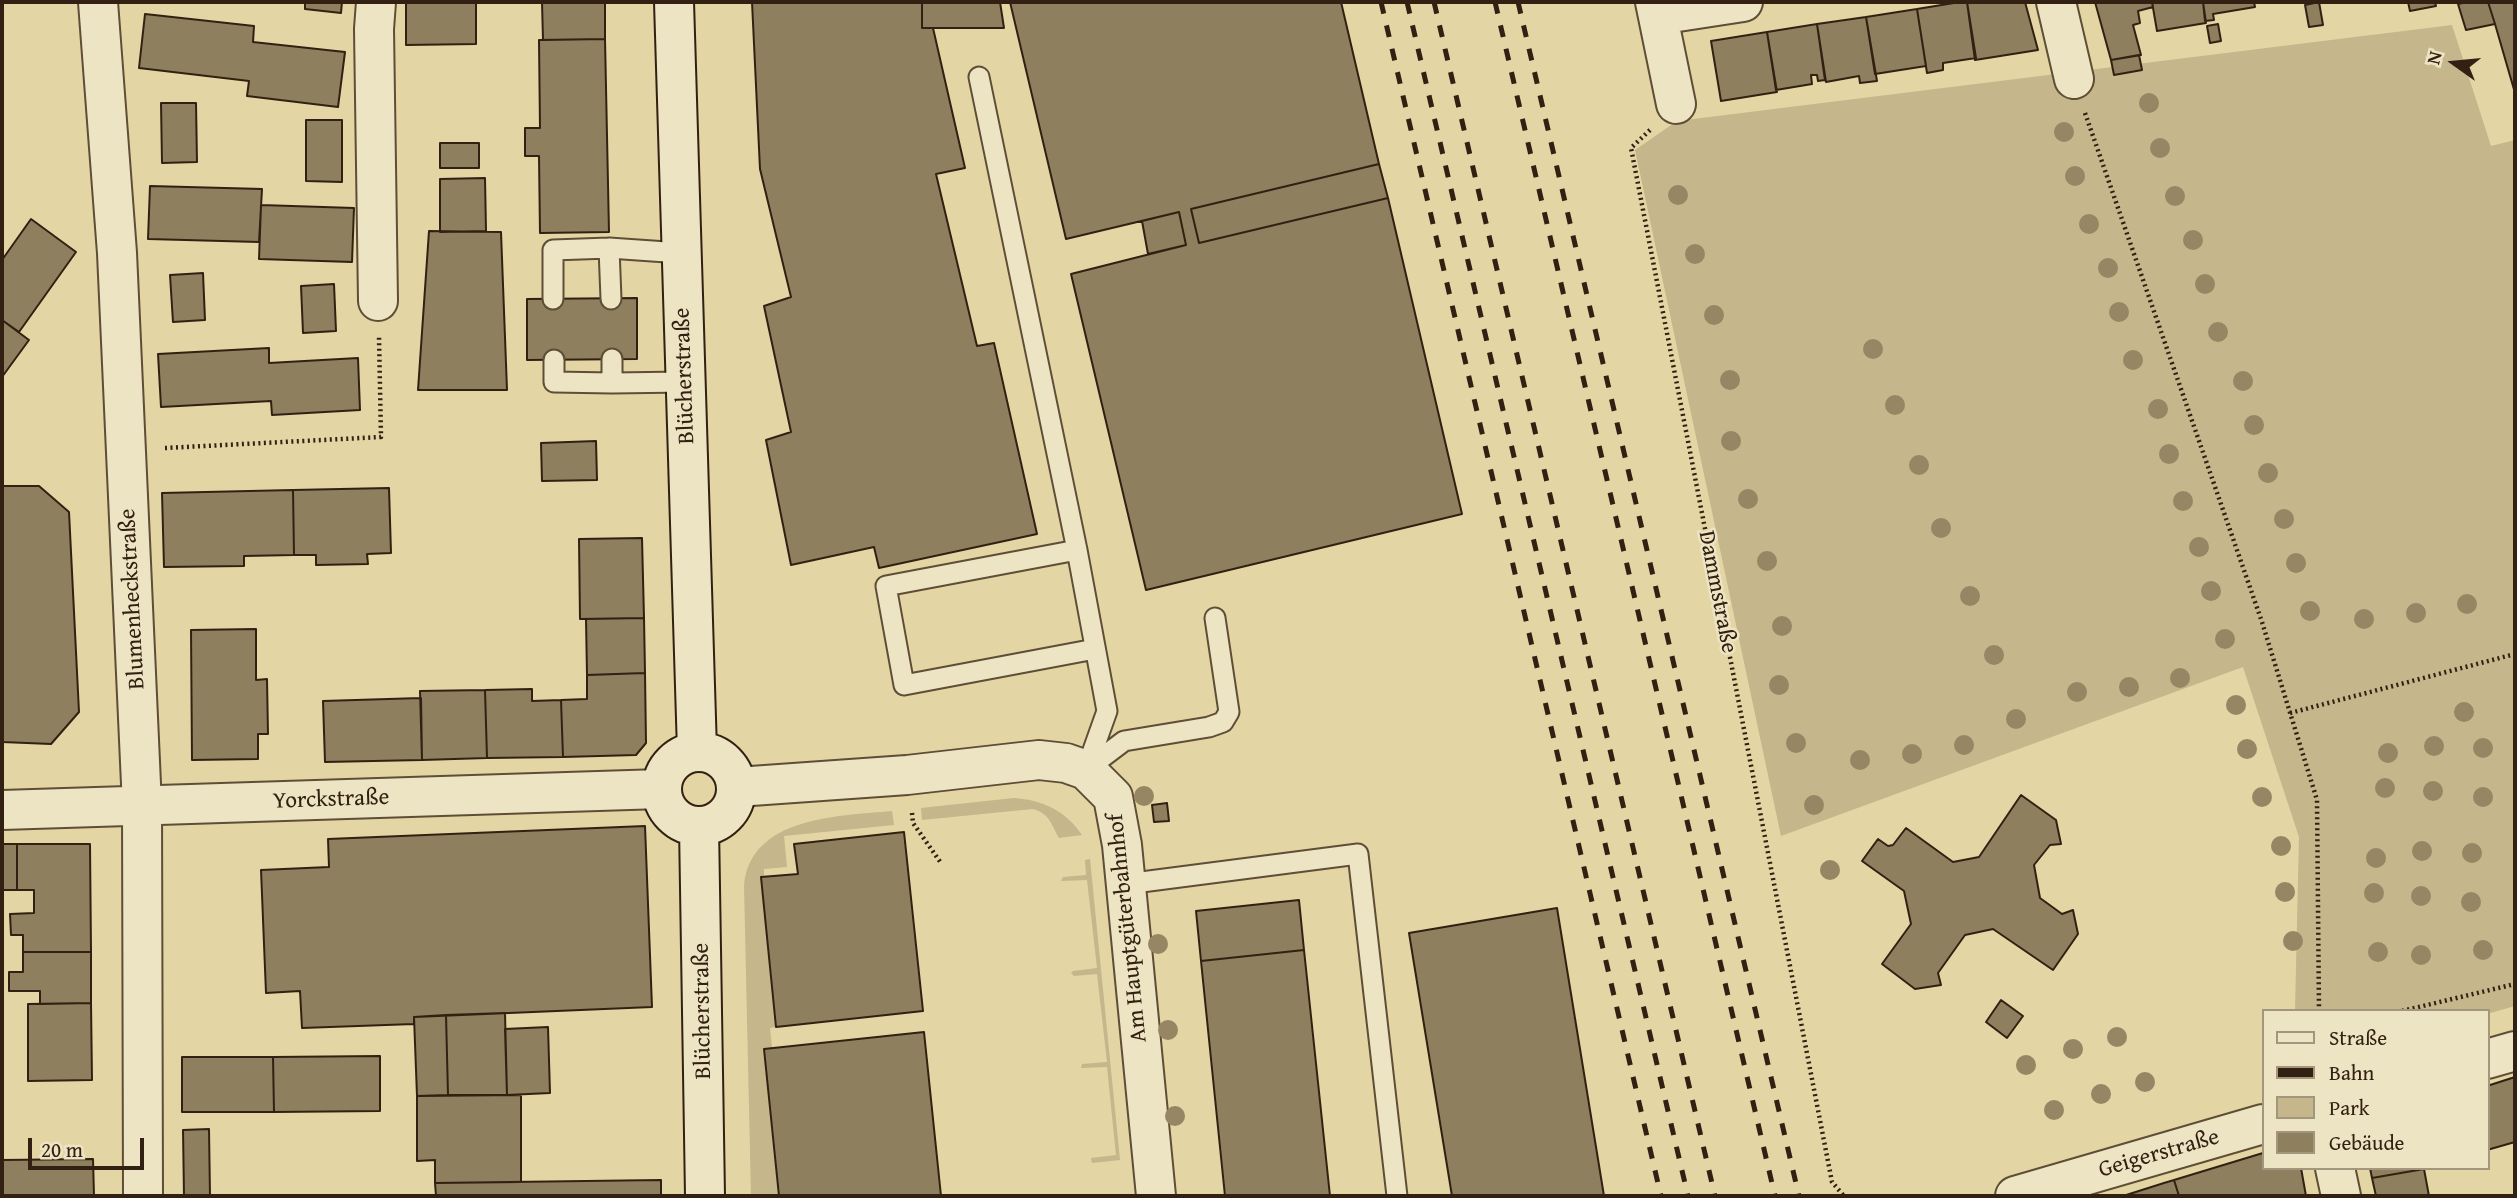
<!DOCTYPE html>
<meta charset="utf-8">
<style>
body{margin:0}
#map{position:relative;width:2517px;height:1198px;overflow:hidden;background:#e3d5a4;font-family:"Gentium Book Plus",serif}
canvas{display:block}
.frame{position:absolute;inset:0;border:4px solid #322112;pointer-events:none}
.legend{position:absolute;left:2262px;top:1009px;width:228px;height:161px;box-sizing:border-box;background:#ede4c4;border:2px solid #a2967d;margin:0;padding:9px 12px;list-style:none;font-size:21px;color:#322112}
.legend li{display:flex;align-items:center;gap:14px;height:35px}
.legend b{width:35px;border:2px solid #a2967d}
.north{position:absolute;left:2419px;top:28px;width:70px;height:70px;-webkit-text-stroke:5px #ede4c4;paint-order:stroke;rotate:285deg;font-size:19px;font-weight:700;line-height:28px;text-align:center;color:#322112}
.north::after{content:'';display:block;margin:auto;width:24px;height:32px;background:#322112;clip-path:polygon(50% 0,100% 100%,50% 72%,0 100%)}
.scale{position:absolute;left:28px;top:1138px;width:116px;height:32px;box-sizing:border-box;border:4px solid #322112;border-top:0;padding-left:9px;font-size:21px;line-height:24px;white-space:nowrap;color:#322112;-webkit-text-stroke:5px #ede4c4;paint-order:stroke}
</style>
<div id="map">
<canvas width="2517" height="1198"></canvas>
<div class="frame"></div>
<ul class="legend">
<li><b style="height:9px;background:#ede4c4"></b>Straße</li>
<li><b style="height:9px;background:#322112"></b>Bahn</li>
<li><b style="height:19px;background:#c5b68b"></b>Park</li>
<li><b style="height:19px;background:#8e7f5e"></b>Gebäude</li>
</ul>
<div class="north">N</div>
<div class="scale">20 m</div>
</div>
<script>
const ctx = document.querySelector('canvas').getContext('2d');
ctx.lineJoin = 'round';
function fill(path, color) {
  ctx.fillStyle = color;
  ctx.fill(path, 'evenodd');
}
function trace(path, color, width, dash) {
  ctx.strokeStyle = color;
  ctx.lineWidth = width;
  ctx.lineCap = dash ? 'butt' : 'round';
  ctx.setLineDash(dash || []);
  ctx.stroke(path);
}
function drawText(font, color, halo, rows, align = 'center') {
  ctx.font = font + ' "Gentium Book Plus",serif';
  ctx.lineWidth = 5;
  ctx.setLineDash([]);
  ctx.textBaseline = 'middle';
  ctx.strokeStyle = halo;
  ctx.fillStyle = color;
  for (const [text, x, y, turn = 0] of rows) {
    ctx.save();
    ctx.translate(x, y);
    ctx.rotate((+turn || 0) * Math.PI / 180);
    ctx.textAlign = isNaN(turn) ? turn : align;
    if (halo) ctx.strokeText(text, 0, 0);
    ctx.fillText(text, 0, 0);
    ctx.restore();
  }
}
fill(new Path2D(`
 M 2452,25 L 2491,146 L 2515,140 L 2515,1006 L 2487,1014 L 2487,1011 L 2295,1011 L 2299,837 L 2243,667 L 1781,836 L 1635,150 L 1677,121 Z
 M 1014,798 C 1043,800 1066,811 1082,835 L 1059,838 C 1051,824 1050,814 1033,809 L 922,820 L 921,808 Z
 M 892,811 L 894,825 L 784,836 L 787,867 L 764,869 L 764,877 L 761,878 L 776,1027 L 770,1028 L 772,1048 L 764,1049 L 779,1196 L 751,1196 L 744,886 C 750,816 840,816 892,811 Z
 M 1090,859 L 1120,1160 L 1092,1163 L 1091,1158 L 1116,1155 L 1107,1067 L 1081,1068 L 1082,1064 L 1107,1062 L 1097,974 L 1074,976 L 1071,973 L 1073,971 L 1097,968 L 1087,880 L 1061,881 L 1063,877 L 1086,875 L 1085,860 Z`), '#c5b68b');
const building = new Path2D(`
 M 305,2 L 342,2 L 341,13 L 305,9 Z
 M 406,2 L 476,2 L 476,44 L 406,45 Z
 M 542,2 L 605,2 L 605,39 L 543,40 Z
 M 752,2 L 922,2 L 922,28 L 933,28 L 965,168 L 936,174 L 977,346 L 994,343 L 1037,534 L 879,568 L 874,547 L 791,565 L 766,440 L 791,432 L 764,306 L 791,297 L 760,169 Z
 M 922,2 L 1000,2 L 1004,28 L 922,28 Z
 M 1010,2 L 1341,2 L 1379,164 L 1191,209 L 1199,243 L 1388,198 L 1462,514 L 1146,590 L 1071,274 L 1186,245 L 1179,212 L 1066,239 Z
 M 1960,2 L 1967,2 L 1976,58 L 1943,63 L 1943,70 L 1927,73 L 1917,9 Z
 M 1967,2 L 2025,2 L 2038,50 L 1975,60 Z
 M 2095,2 L 2152,2 L 2153,7 L 2138,11 L 2140,23 L 2133,25 L 2141,55 L 2111,60 Z
 M 2152,2 L 2203,2 L 2206,23 L 2157,31 Z
 M 2203,2 L 2254,2 L 2255,7 L 2213,14 L 2214,20 L 2205,21 Z
 M 2319,2 L 2323,25 L 2309,27 L 2305,5 Z
 M 2408,2 L 2435,2 L 2436,6 L 2410,11 Z
 M 2467,2 L 2488,2 L 2495,24 L 2466,30 L 2458,4 Z
 M 2488,2 L 2515,2 L 2515,93 L 2495,24 Z
 M 1917,9 L 1926,66 L 1875,74 L 1866,17 Z
 M 145,14 L 254,26 L 253,42 L 345,52 L 338,107 L 247,96 L 249,81 L 139,68 Z
 M 1866,17 L 1877,81 L 1860,83 L 1859,76 L 1826,82 L 1817,24 Z
 M 1817,24 L 1825,80 L 1818,81 L 1817,75 L 1811,75 L 1812,84 L 1776,90 L 1767,32 Z
 M 2218,24 L 2221,41 L 2210,43 L 2207,26 Z
 M 1767,32 L 1777,92 L 1721,101 L 1711,41 Z
 M 605,39 L 609,232 L 540,233 L 539,156 L 525,156 L 525,128 L 540,128 L 539,40 Z
 M 2139,55 L 2142,70 L 2114,75 L 2111,60 Z
 M 161,103 L 196,103 L 197,162 L 162,163 Z
 M 306,120 L 342,120 L 342,182 L 306,181 Z
 M 440,143 L 479,143 L 479,168 L 440,168 Z
 M 1379,164 L 1388,198 L 1199,243 L 1191,209 Z
 M 485,178 L 486,231 L 440,232 L 440,179 Z
 M 150,186 L 262,189 L 259,242 L 148,239 Z
 M 261,205 L 354,208 L 352,262 L 259,259 Z
 M 1179,212 L 1186,245 L 1148,254 L 1142,221 Z
 M 31,219 L 76,252 L 19,332 L 2,320 L 2,260 Z
 M 429,231 L 501,232 L 507,390 L 418,390 Z
 M 203,273 L 205,320 L 173,322 L 170,275 Z
 M 334,284 L 336,331 L 303,333 L 301,286 Z
 M 637,298 L 637,359 L 527,360 L 527,299 Z
 M 2,320 L 29,340 L 2,377 Z
 M 269,348 L 269,363 L 358,358 L 360,410 L 272,415 L 271,401 L 161,407 L 158,354 Z
 M 596,441 L 597,480 L 542,481 L 541,443 Z
 M 2,486 L 39,486 L 69,512 L 79,712 L 51,744 L 2,742 Z
 M 389,488 L 391,553 L 367,554 L 368,564 L 316,565 L 316,555 L 294,555 L 293,490 Z
 M 293,490 L 294,555 L 244,556 L 244,566 L 164,567 L 162,493 Z
 M 642,538 L 644,618 L 580,619 L 579,539 Z
 M 644,618 L 645,673 L 587,675 L 586,619 Z
 M 256,629 L 256,680 L 267,679 L 268,734 L 258,734 L 258,759 L 192,760 L 191,630 Z
 M 645,673 L 646,743 L 636,755 L 563,757 L 561,700 L 587,699 L 587,675 Z
 M 532,689 L 532,701 L 561,700 L 563,757 L 487,758 L 485,690 Z
 M 485,690 L 487,758 L 422,760 L 420,691 Z
 M 421,698 L 422,760 L 325,762 L 323,701 Z
 M 2021,795 L 2056,820 L 2061,844 L 2050,845 L 2034,865 L 2040,898 L 2062,914 L 2073,910 L 2078,934 L 2053,970 L 1993,929 L 1965,935 L 1938,973 L 1941,985 L 1915,989 L 1882,964 L 1911,924 L 1904,891 L 1862,861 L 1878,839 L 1888,846 L 1893,845 L 1906,828 L 1953,862 L 1979,857 Z
 M 1167,803 L 1169,821 L 1154,822 L 1152,805 Z
 M 645,826 L 652,1007 L 414,1017 L 414,1024 L 302,1028 L 300,991 L 266,993 L 261,870 L 329,867 L 328,839 Z
 M 904,832 L 923,1011 L 776,1027 L 761,877 L 798,874 L 794,844 Z
 M 2,844 L 17,844 L 17,890 L 2,890 Z
 M 17,844 L 90,844 L 91,952 L 23,952 L 23,935 L 11,935 L 10,914 L 34,913 L 34,890 L 17,890 Z
 M 1299,900 L 1304,950 L 1201,961 L 1196,911 Z
 M 1557,908 L 1604,1196 L 1452,1196 L 1409,933 Z
 M 1304,950 L 1330,1196 L 1225,1196 L 1201,961 Z
 M 23,952 L 91,952 L 91,1003 L 40,1004 L 40,991 L 9,991 L 9,972 L 23,972 Z
 M 2001,1000 L 2023,1016 L 2007,1038 L 1986,1022 Z
 M 91,1003 L 92,1080 L 28,1081 L 28,1004 Z
 M 505,1013 L 507,1095 L 448,1095 L 446,1015 Z
 M 446,1015 L 448,1095 L 417,1096 L 414,1017 Z
 M 548,1027 L 550,1093 L 507,1095 L 505,1029 Z
 M 924,1032 L 941,1196 L 779,1196 L 764,1049 Z
 M 380,1056 L 380,1111 L 274,1112 L 273,1057 Z
 M 182,1057 L 273,1057 L 274,1112 L 182,1112 Z
 M 2515,1077 L 2515,1142 L 2487,1150 L 2487,1086 Z
 M 521,1095 L 521,1182 L 435,1183 L 435,1160 L 417,1161 L 417,1096 Z
 M 209,1129 L 210,1196 L 184,1196 L 183,1130 Z
 M 2263,1153 L 2263,1168 L 2301,1168 L 2306,1196 L 2179,1196 L 2174,1180 Z
 M 93,1159 L 94,1196 L 2,1196 L 2,1160 Z
 M 2370,1168 L 2424,1168 L 2424,1169 L 2372,1178 Z
 M 2424,1169 L 2429,1196 L 2376,1196 L 2372,1178 Z
 M 661,1180 L 661,1196 L 436,1196 L 435,1183 Z
 M 2174,1180 L 2179,1196 L 2123,1196 L 2164,1183 Z`);
fill(building, '#8e7f5e');
trace(building, '#322112', 2);
const lane = new Path2D(`
 M 979,77 L 1077,550 L 1107,711 L 1086,770
 M 553,299 L 553,250 L 609,248
 M 611,299 L 609,248 L 681,253
 M 612,359 L 612,383 L 685,382
 M 554,360 L 554,382 L 612,383
 M 1077,550 L 886,586 L 904,685 L 1095,649
 M 1087,769 L 1124,741 L 1209,727 L 1223,722 L 1229,712 L 1215,618
 M 1126,884 L 1358,854 L 1397,1196`);
const street = new Path2D(`
 M 98,2 L 117,253 L 142,806 L 143,1196
 M 376,2 L 374,29 L 378,301
 M 1655,2 L 1676,104
 M 2056,2 L 2074,79
 M 1658,15 L 1743,2
 M 737,787 L 907,775 L 1039,760 L 1066,763 L 1086,770 L 1113,797 L 1122,845 L 1156,1196
 M 2,810 L 661,789
 M 2487,1059 L 2515,1051
 M 2335,1168 L 2341,1196
 M 2015,1196 L 2263,1124`);
const secondary = new Path2D(`
 M 674,2 L 697,751
 M662 789a37 37 0 1 1 74 0a37 37 0 1 1-74 0Z
 M 699,826 L 705,1196`);
trace(lane, '#5e4e36', 23);
trace(street, '#5e4e36', 42);
trace(secondary, '#322112', 42);
trace(new Path2D(`
 M 2085,113 L 2262,622 L 2317,800 L 2319,1011
 M 1650,130 L 1631,148 L 1832,1182 L 1844,1196
 M 165,448 L 381,437 L 379,337
 M 2290,713 L 2515,654
 M 912,813 L 913,823 L 941,863
 M 2402,1011 L 2515,984`), '#322112', 4.5, [2, 3.5]);
trace(lane, '#ede4c4', 19);
trace(street, '#ede4c4', 38);
trace(secondary, '#ede4c4', 38);
trace(new Path2D(`
 M 1381,2 L 1661,1196
 M 1407,2 L 1688,1196
 M 1434,2 L 1715,1196
 M 1495,2 L 1775,1196
 M 1518,2 L 1799,1196`), '#322112', 5, [12, 12]);
ctx.fillStyle = '#968664';
for (const [x, y] of [
 [2149,103],
 [2064,132],
 [2160,148],
 [2075,176],
 [1678,195],
 [2175,196],
 [2089,224],
 [2193,240],
 [1695,254],
 [2108,268],
 [2205,284],
 [2119,312],
 [1714,315],
 [2218,332],
 [1873,349],
 [2133,360],
 [1730,380],
 [2243,381],
 [1895,405],
 [2158,409],
 [2254,425],
 [1731,441],
 [2169,454],
 [1919,465],
 [2268,473],
 [1748,499],
 [2183,501],
 [2284,519],
 [1941,528],
 [2199,547],
 [1767,561],
 [2296,563],
 [2211,591],
 [1970,596],
 [2467,604],
 [2310,611],
 [2416,613],
 [2364,619],
 [1782,626],
 [2225,639],
 [1994,655],
 [2180,678],
 [1779,685],
 [2129,687],
 [2077,692],
 [2236,705],
 [2464,712],
 [2016,719],
 [1796,743],
 [1964,745],
 [2434,746],
 [2483,748],
 [2247,749],
 [2388,753],
 [1912,754],
 [1860,760],
 [2385,788],
 [2433,791],
 [1144,796],
 [2262,797],
 [2483,797],
 [1814,805],
 [2281,846],
 [2422,851],
 [2472,853],
 [2376,858],
 [1830,870],
 [2285,892],
 [2374,893],
 [2421,896],
 [2471,902],
 [2293,941],
 [1158,944],
 [2483,950],
 [2378,952],
 [2421,955],
 [1168,1030],
 [2117,1037],
 [2073,1049],
 [2026,1065],
 [2145,1082],
 [2101,1094],
 [2054,1110],
 [1175,1116]
]) {
  ctx.beginPath();
  ctx.arc(x, y, 10, 0, 2 * Math.PI);
  ctx.fill();
}
drawText('23px', '#322112', '#ede4c4', [
 ["Blücherstraße",685,376,-92],
 ["Dammstraße",1717,592,79],
 ["Blumenheckstraße",133,599,-93],
 ["Yorckstraße",331,800,-2],
 ["Am Hauptgüterbahnhof",1128,928,-96],
 ["Blücherstraße",703,1011,-91],
 ["Geigerstraße",2159,1154,-16]
]);
</script>
